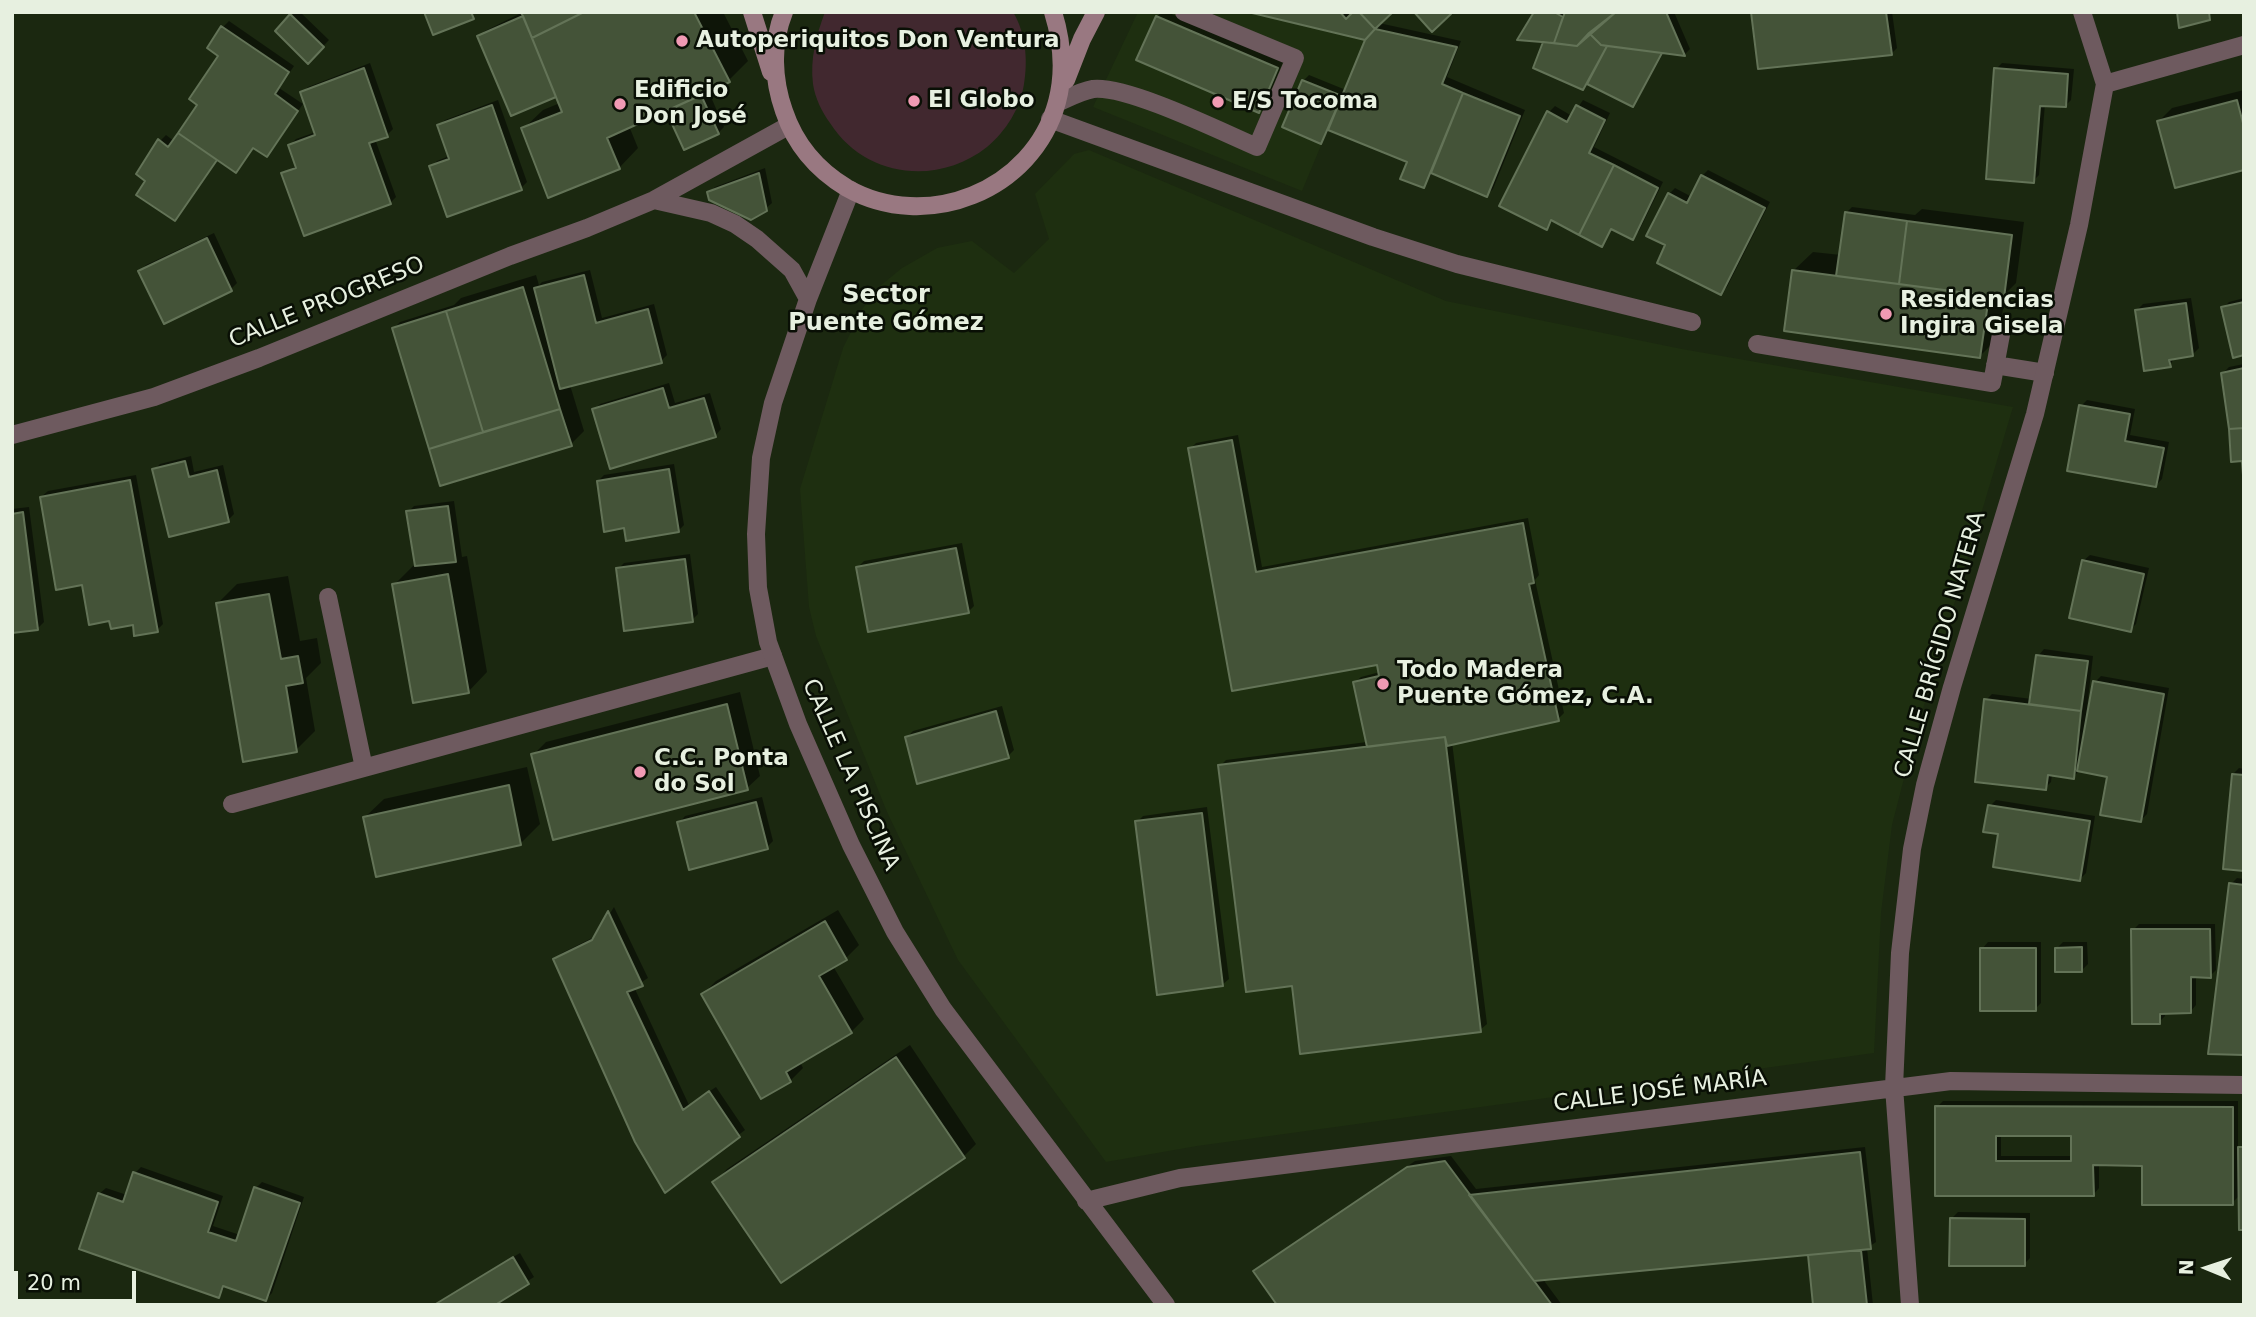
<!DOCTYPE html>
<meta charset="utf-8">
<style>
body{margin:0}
#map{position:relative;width:2256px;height:1317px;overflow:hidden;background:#1b2810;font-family:"DejaVu Sans",sans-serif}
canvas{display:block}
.frame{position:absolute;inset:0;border:14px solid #e7f0e0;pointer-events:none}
.north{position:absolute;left:2172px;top:1233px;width:70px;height:70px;-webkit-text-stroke:5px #090f05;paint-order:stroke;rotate:272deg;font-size:19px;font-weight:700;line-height:28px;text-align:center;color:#e7f0e0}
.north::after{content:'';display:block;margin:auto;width:24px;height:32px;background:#e7f0e0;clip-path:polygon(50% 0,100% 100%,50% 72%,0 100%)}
.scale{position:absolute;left:14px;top:1271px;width:122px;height:32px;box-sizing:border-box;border:4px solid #e7f0e0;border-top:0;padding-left:9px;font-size:21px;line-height:24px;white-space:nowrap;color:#e7f0e0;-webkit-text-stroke:5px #090f05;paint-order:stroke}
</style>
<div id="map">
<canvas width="2256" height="1317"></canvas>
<div class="frame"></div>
<div class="north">N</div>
<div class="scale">20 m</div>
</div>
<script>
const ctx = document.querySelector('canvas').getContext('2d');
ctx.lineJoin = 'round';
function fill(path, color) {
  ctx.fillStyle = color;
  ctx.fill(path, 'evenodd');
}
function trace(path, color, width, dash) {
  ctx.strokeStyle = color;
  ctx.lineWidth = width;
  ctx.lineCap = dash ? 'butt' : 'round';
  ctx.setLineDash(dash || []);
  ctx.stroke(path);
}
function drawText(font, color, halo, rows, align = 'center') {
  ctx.font = font + ' "DejaVu Sans",sans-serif';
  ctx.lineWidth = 5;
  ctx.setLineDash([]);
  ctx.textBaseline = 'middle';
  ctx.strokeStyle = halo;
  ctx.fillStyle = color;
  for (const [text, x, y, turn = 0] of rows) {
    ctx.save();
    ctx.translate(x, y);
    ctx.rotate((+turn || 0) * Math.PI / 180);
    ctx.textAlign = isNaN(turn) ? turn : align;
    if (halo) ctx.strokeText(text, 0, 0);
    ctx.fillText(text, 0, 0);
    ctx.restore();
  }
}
fill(new Path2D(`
 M 1138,12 L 1248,12 L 1365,40 L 1302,191 L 1093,107 Z
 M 1089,150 L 1446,301 L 1682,349 L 2013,407 L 1916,732 L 1892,825 L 1881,913 L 1874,1053 L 1197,1146 L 1106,1162 L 958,960 L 887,812 L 816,636 L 809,607 L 800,489 L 843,348 L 863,308 L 880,286 L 902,268 L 937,248 L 972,241 L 1014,273 L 1049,239 L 1035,194 L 1074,154 Z`), '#1e2f10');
fill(new Path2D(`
 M 825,12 L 1013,12 C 1026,33 1028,61 1024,84 C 1020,109 1006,131 987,147 C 938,186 865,178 830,123 C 822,112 815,98 813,84 C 810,59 816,36 825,12 Z`), '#41282f');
fill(new Path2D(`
 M 295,12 L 300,12 L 329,40 L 308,62 L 277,31 Z
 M 523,12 L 723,12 L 748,61 L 729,80 L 708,90 L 724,127 L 718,133 L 674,106 L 629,126 L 638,148 L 619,168 L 523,129 L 543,110 L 560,103 L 557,94 L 479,37 L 485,31 Z
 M 1161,12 L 1167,12 L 1283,62 L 1265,105 L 1259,111 L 1157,17 Z
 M 1256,12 L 1391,12 L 1379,23 L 1461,41 L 1447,77 L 1525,110 L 1493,189 L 1487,195 L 1433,172 L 1424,186 L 1409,161 L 1330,129 L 1321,142 L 1303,81 L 1309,75 L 1346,90 L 1368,39 Z
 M 1536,12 L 1674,12 L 1690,49 L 1685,54 L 1664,52 L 1638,99 L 1632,105 L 1588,82 L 1582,88 L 1535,67 L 1545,41 Z
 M 1753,12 L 1892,12 L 1897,48 L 1891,54 Z
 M 229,21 L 294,66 L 279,88 L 303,104 L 267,155 L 254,147 L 236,171 L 218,158 L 180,213 L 147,180 L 160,141 L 166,135 L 174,141 L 199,105 L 221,55 L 223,27 Z
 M 370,63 L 393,129 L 387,135 L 375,139 L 396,197 L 390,203 L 283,174 L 297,165 L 290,145 L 296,139 L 316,132 L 302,93 L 308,87 Z
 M 2002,63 L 2074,69 L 2071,100 L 2065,106 L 2045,104 L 2039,175 L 2033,181 L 1996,69 Z
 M 2244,90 L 2244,168 L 2159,121 L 2172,108 Z
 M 498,100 L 527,182 L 521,188 L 431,167 L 437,161 L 449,156 L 439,126 L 445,120 Z
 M 1583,100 L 1610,113 L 1594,147 L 1663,182 L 1639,231 L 1633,237 L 1613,228 L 1602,244 L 1553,220 L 1546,228 L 1549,112 L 1555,106 L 1572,116 Z
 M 765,168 L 772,203 L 765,209 L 709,193 L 715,187 Z
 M 1708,170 L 1770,202 L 1727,287 L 1721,293 L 1668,245 L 1669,194 L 1675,188 L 1692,197 L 1702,176 Z
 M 1852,207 L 1915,215 L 1922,209 L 2024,222 L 2016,283 L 2005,294 L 1999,337 L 1980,356 L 1793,271 L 1813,252 L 1841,255 L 1846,213 Z
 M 214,233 L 237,283 L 231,289 L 164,322 L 140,271 L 146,265 Z
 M 590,270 L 602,318 L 654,304 L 667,355 L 661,361 L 570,385 L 584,431 L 571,444 L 442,484 L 394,328 L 400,322 L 454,305 L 461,298 L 536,275 L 539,285 L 542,282 Z
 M 2191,298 L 2199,348 L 2193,354 L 2175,357 L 2170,365 L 2137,310 L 2143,304 Z
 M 2244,298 L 2244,353 L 2223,308 L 2229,302 Z
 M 2244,364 L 2244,464 L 2223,373 L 2229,367 Z
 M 669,383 L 675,403 L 710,393 L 721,429 L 715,436 L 594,410 L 600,404 Z
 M 2087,400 L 2135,409 L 2130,435 L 2169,442 L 2162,479 L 2156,485 L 2081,406 Z
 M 1238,435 L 1262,567 L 1528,518 L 1539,575 L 1535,580 L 1564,713 L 1558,719 L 1452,742 L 1487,1024 L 1480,1030 L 1293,984 L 1220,766 L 1226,760 L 1367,742 L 1354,683 L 1361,677 L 1380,672 L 1378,663 L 1234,689 L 1190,449 L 1196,443 Z
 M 191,456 L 194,472 L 223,465 L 234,514 L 228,520 L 154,470 L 160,464 Z
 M 674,464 L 684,525 L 678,531 L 625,526 L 598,481 L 604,475 Z
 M 136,475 L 163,624 L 157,630 L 111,618 L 83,583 L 41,497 L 48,491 Z
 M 454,501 L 462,557 L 467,556 L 487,672 L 468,692 L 394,585 L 413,566 L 416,565 L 408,512 L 414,506 Z
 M 29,507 L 44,622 L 38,628 L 12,631 L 12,509 Z
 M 962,543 L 974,606 L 968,612 L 858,567 L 864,561 Z
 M 690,554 L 698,614 L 692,620 L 618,569 L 624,563 Z
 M 2090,555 L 2149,568 L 2136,624 L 2130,630 L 2083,561 Z
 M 288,576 L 300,641 L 317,638 L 321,663 L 306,678 L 315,731 L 296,750 L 218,603 L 237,584 Z
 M 2044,649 L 2093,656 L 2086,717 L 2089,717 L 2095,682 L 2101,676 L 2169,688 L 2147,814 L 2141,820 L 2109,775 L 2079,771 L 2073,777 L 2052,774 L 2051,782 L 2045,788 L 1986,700 L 1992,694 L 2032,699 L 2038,656 Z
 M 740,692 L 760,776 L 747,788 L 533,755 L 546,742 Z
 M 1002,706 L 1014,750 L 1008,756 L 907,737 L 913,731 Z
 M 527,767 L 540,824 L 521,843 L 364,818 L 384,799 Z
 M 2239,768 L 2244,769 L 2244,869 L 2233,774 Z
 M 762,797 L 773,841 L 767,847 L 679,823 L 685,816 Z
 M 1996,800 L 2095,816 L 2086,873 L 2080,879 L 2000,833 L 1990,806 Z
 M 1207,807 L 1229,979 L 1222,985 L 1137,822 L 1143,816 Z
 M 2237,878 L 2244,879 L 2244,1054 L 2231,884 Z
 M 614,907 L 648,978 L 634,987 L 689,1105 L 716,1087 L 745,1130 L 666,1190 L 555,959 L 562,953 L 596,936 Z
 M 838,910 L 859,945 L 846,958 L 833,966 L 864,1019 L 851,1032 L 800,1062 L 803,1068 L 790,1081 L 703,994 L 716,981 Z
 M 2139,924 L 2215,924 L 2216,970 L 2210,976 L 2196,976 L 2196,1005 L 2190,1012 L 2165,1012 L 2165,1016 L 2159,1022 L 2133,930 Z
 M 1988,942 L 2041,942 L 2041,1003 L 2035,1009 L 1982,949 Z
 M 2063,942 L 2087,942 L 2088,964 L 2082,970 L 2057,948 Z
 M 910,1045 L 976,1144 L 963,1157 L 715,1182 L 727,1169 Z
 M 1943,1101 L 2238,1101 L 2238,1150 L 2244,1144 L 2244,1228 L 2240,1195 L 2232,1203 L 2144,1164 L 2099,1163 L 2099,1188 L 2093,1195 L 1937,1194 L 1937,1107 ZM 2001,1134 L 2073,1134 L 2073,1156 L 2001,1156 Z
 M 1865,1147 L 1876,1242 L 1867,1248 L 1873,1305 L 1814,1305 L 1809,1253 L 1542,1278 L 1562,1305 L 1279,1305 L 1256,1271 L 1415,1161 L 1451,1156 L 1476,1189 Z
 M 141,1167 L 223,1196 L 213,1226 L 240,1235 L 256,1188 L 262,1182 L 304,1197 L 272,1293 L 266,1299 L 226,1285 L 219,1296 L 99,1194 L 106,1188 L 127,1195 L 135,1173 Z
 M 1958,1212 L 2030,1213 L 2030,1258 L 2024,1264 L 1952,1218 Z
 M 520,1253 L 534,1277 L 491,1305 L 433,1305 Z`), '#0007');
const building = new Path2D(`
 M 424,12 L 471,12 L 474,19 L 433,35 Z
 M 521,12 L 584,12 L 532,38 Z
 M 584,12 L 694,12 L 730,82 L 607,138 L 620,169 L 548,198 L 521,128 L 562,112 L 532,38 Z
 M 1248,12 L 1340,12 L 1346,19 L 1353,12 L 1359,12 L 1375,29 L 1365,40 Z
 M 1359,12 L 1393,12 L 1375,29 Z
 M 1414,12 L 1449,12 L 1451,14 L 1432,32 Z
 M 1534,12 L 1554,12 L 1563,17 L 1554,43 L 1517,40 Z
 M 1565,12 L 1616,12 L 1577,46 L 1554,43 Z
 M 1616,12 L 1666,12 L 1685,56 L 1601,45 L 1589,33 Z
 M 1751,12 L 1886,12 L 1892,55 L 1758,69 Z
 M 2177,12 L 2209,12 L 2210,20 L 2179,28 Z
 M 290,14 L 324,47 L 308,64 L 275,31 Z
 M 523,16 L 556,97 L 511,116 L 477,36 Z
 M 1156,16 L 1278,68 L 1259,113 L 1136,60 Z
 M 221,26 L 289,72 L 275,94 L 298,111 L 267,157 L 253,148 L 236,173 L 178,133 L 197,105 L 189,99 L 218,56 L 207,48 Z
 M 1375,29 L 1457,47 L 1442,84 L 1463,93 L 1424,188 L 1400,179 L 1407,162 L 1328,130 L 1365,40 Z
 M 1589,33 L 1601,45 L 1607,46 L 1583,90 L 1533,68 L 1543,42 L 1577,46 Z
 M 1607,46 L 1662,53 L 1633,107 L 1587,84 Z
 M 364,68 L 388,137 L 369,143 L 391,204 L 304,236 L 281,173 L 296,168 L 288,145 L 315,135 L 300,92 Z
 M 1994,68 L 2068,74 L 2066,107 L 2040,106 L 2034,183 L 1986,179 Z
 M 1302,80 L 1342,96 L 1321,144 L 1282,127 Z
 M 1463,93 L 1520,116 L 1487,197 L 1431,173 Z
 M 701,95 L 719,134 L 684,150 L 666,111 Z
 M 2237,100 L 2244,127 L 2244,170 L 2175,188 L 2157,121 Z
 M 492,105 L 522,190 L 447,217 L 429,166 L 449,159 L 437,125 Z
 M 1576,105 L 1605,120 L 1589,153 L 1614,165 L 1579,235 L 1551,220 L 1547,230 L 1499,206 L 1547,111 L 1567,122 Z
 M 178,133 L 217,160 L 175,221 L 136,195 L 145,181 L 136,174 L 158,139 L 168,147 Z
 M 1614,165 L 1658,188 L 1633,240 L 1611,229 L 1602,247 L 1579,235 Z
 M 759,173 L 767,211 L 751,220 L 709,200 L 707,192 Z
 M 1701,175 L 1765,208 L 1721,295 L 1657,263 L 1665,245 L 1646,236 L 1668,193 L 1687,203 Z
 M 1845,212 L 1907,221 L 1899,284 L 1836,276 Z
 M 1907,221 L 2012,235 L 2004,298 L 1899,284 Z
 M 207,238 L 232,291 L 164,324 L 138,271 Z
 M 1792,270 L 1989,296 L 1980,358 L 1784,331 Z
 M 584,275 L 596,323 L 648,309 L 662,363 L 560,389 L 534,288 Z
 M 523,287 L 560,409 L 483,432 L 446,311 Z
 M 2244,302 L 2244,355 L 2233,358 L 2221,307 Z
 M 2186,303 L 2193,356 L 2169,360 L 2171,367 L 2144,371 L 2135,310 Z
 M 446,311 L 483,432 L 429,449 L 392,328 Z
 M 2244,368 L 2244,428 L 2229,429 L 2221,373 Z
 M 663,388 L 669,408 L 704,398 L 716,437 L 610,469 L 592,409 Z
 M 2079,405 L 2130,414 L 2125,441 L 2164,448 L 2156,487 L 2067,471 Z
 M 560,409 L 572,446 L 440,486 L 429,449 Z
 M 2244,428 L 2244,489 L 2242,461 L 2231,462 L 2229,429 Z
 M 1232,440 L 1256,572 L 1523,523 L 1534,583 L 1529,584 L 1559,721 L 1447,746 L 1445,737 L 1367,747 L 1353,682 L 1379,676 L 1377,665 L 1232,691 L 1188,448 Z
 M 185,461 L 189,477 L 217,470 L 229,522 L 169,537 L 152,469 Z
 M 669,469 L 679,532 L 626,541 L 624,528 L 604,532 L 597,481 Z
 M 130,480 L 158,632 L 134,636 L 133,625 L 111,629 L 109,621 L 89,625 L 82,585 L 56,590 L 40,497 Z
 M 448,506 L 456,562 L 415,566 L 406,511 Z
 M 23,512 L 38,630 L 12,633 L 12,514 Z
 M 956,548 L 969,613 L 868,632 L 856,567 Z
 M 685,559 L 693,622 L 624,631 L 616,568 Z
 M 2082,560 L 2144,574 L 2131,632 L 2069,618 Z
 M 448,574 L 469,693 L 413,703 L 392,584 Z
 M 269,594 L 281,659 L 298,656 L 303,683 L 286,686 L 297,752 L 243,762 L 216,603 Z
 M 2036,655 L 2088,661 L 2081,711 L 2029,704 Z
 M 2093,681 L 2164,694 L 2141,822 L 2100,815 L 2107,777 L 2077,771 Z
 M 1984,699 L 2081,711 L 2074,779 L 2048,775 L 2046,790 L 1975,782 Z
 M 727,704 L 748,790 L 553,840 L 531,754 Z
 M 996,711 L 1009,758 L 917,784 L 905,737 Z
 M 1445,737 L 1481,1032 L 1300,1054 L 1292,986 L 1246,992 L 1218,765 Z
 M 2232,774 L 2244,775 L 2244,871 L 2223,869 Z
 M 509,785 L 521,845 L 376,877 L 363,817 Z
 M 756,802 L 768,849 L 689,870 L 677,822 Z
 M 1988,805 L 2090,821 L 2080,881 L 1993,867 L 1998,834 L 1983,832 Z
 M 1202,813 L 1223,986 L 1157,995 L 1135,821 Z
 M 2229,883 L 2244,885 L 2244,1055 L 2208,1054 Z
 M 608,911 L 643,986 L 627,992 L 683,1110 L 709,1091 L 740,1137 L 665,1193 L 635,1142 L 553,959 L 592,940 Z
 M 825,921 L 847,960 L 819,976 L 852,1033 L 786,1072 L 791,1082 L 761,1099 L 701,994 Z
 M 2131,929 L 2210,929 L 2211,978 L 2191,977 L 2191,1013 L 2160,1014 L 2160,1024 L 2132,1024 Z
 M 2082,947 L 2082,972 L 2055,972 L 2055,948 Z
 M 1980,948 L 2036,948 L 2036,1011 L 1980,1011 Z
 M 896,1057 L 965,1158 L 781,1283 L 712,1182 Z
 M 1935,1106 L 2233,1107 L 2233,1205 L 2142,1205 L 2142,1166 L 2093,1165 L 2094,1196 L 1935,1196 ZM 1996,1136 L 2071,1136 L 2071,1161 L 1996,1161 Z
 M 2238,1147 L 2244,1147 L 2244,1230 L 2239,1230 Z
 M 1860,1152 L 1871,1249 L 1534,1281 L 1469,1195 Z
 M 1445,1161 L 1552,1305 L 1277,1305 L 1253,1271 L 1407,1167 Z
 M 133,1172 L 218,1202 L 208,1232 L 236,1241 L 254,1187 L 300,1203 L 266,1301 L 223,1286 L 219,1298 L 79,1249 L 98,1193 L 123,1202 Z
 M 1950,1218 L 2025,1219 L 2025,1266 L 1949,1266 Z
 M 1861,1250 L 1867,1305 L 1813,1305 L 1808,1255 Z
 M 513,1257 L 529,1284 L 495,1305 L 434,1305 Z`);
fill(building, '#445338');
trace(building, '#637357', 2);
trace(new Path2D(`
 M 1057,103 C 1068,98 1081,91 1093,89 C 1127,85 1222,132 1257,147 L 1295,58 L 1184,12
 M 1757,344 L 1992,383 L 2002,329
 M 1995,365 L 2045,373
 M 328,597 L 364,768
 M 232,804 L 773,656`), '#6e5a5f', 18);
trace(new Path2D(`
 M 2105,84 L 2244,45
 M 1050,119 L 1373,237 L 1457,264 L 1692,322
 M 851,190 L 808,299 L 773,403 L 761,458 L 756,534 L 758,588 L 768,642 L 798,724 L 851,845 L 895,932 L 943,1009 L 1166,1305
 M 654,200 L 711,213 L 735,224 L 757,239 L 792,270 L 808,299
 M 12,435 L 154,397 L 259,358 L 510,256 L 587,228 L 654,200 L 788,126
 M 1086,1201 L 1180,1178 L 1951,1081 L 2244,1085
 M 1910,1305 L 1894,1087 L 1900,953 L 1912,849 L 1925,785 L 1952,687 L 2035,414 L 2079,225 L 2105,84 L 2082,12`), '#6e5a5f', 18);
trace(new Path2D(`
 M 752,12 L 771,72
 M 784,12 C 771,44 773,80 784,111 C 795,144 817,170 847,188 C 926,233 1033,191 1057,102 C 1065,72 1062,41 1053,12
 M 1066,80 L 1082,39 L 1096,12`), '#997881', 18);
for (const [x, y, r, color] of [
 [682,41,7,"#f19ab4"],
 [914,101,7,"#f19ab4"],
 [1218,102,7,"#f19ab4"],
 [620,104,7,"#f19ab4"],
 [1886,314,7,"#f19ab4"],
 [1383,684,7,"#f19ab4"],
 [640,772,7,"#f19ab4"]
]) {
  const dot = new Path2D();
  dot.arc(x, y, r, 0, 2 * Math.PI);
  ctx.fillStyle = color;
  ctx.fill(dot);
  trace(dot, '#090f05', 2.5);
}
drawText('bold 23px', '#e7f0e0', '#090f05', [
 ["Autoperiquitos Don Ventura",696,41],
 ["Edificio",634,91],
 ["Don José",634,117],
 ["El Globo",928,101],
 ["E/S Tocoma",1232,102],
 ["Residencias",1900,301],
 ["Ingira Gisela",1900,327],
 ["Todo Madera",1397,671],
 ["Puente Gómez, C.A.",1397,697],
 ["C.C. Ponta",654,759],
 ["do Sol",654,785]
], 'left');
drawText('23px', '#e7f0e0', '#090f05', [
 ["CALLE PROGRESO",327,303,-22],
 ["CALLE BRÍGIDO NATERA",1941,645,-74],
 ["CALLE LA PISCINA",850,775,66],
 ["CALLE JOSÉ MARÍA",1660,1092,-7]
]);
drawText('bold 24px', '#e7f0e0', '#090f05', [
 ["Sector",886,296],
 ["Puente Gómez",886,324]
]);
</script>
